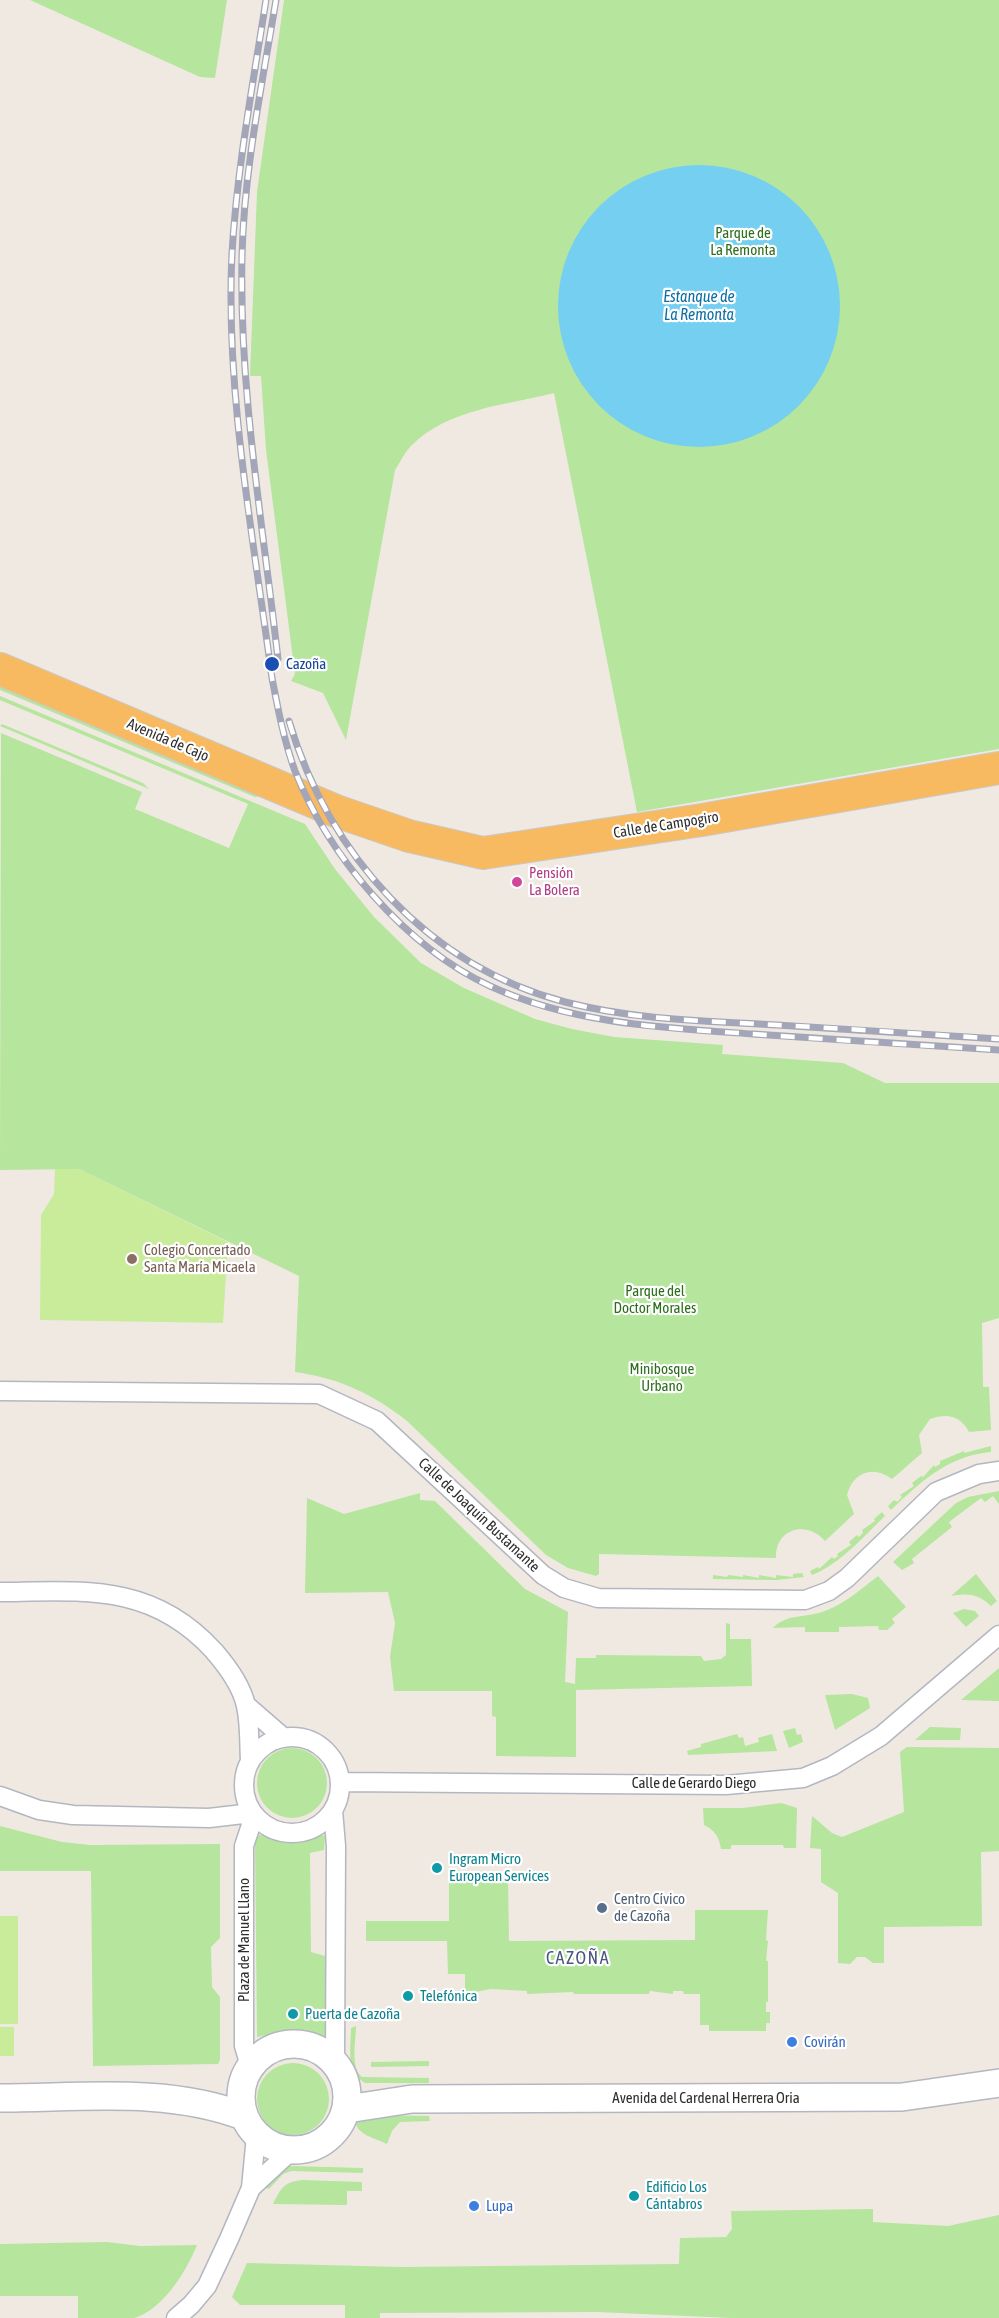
<!DOCTYPE html>
<meta charset="utf-8">
<style>
body{margin:0}
canvas{display:block;background:#efe9e1}
</style>
<canvas width="999" height="2318"></canvas>
<script>
const ctx = document.querySelector('canvas').getContext('2d');
ctx.lineJoin = 'round';
function fill(path, color) {
  ctx.fillStyle = color;
  ctx.fill(path, 'evenodd');
}
function trace(path, color, width, dash) {
  ctx.strokeStyle = color;
  ctx.lineWidth = width;
  ctx.lineCap = dash ? 'butt' : 'round';
  ctx.setLineDash(dash || []);
  ctx.stroke(path);
}
function drawText(font, color, halo, rows, align = 'center') {
  ctx.font = font + ' "Asap Condensed",sans-serif';
  ctx.lineWidth = 4.5;
  ctx.setLineDash([]);
  ctx.textBaseline = 'middle';
  ctx.strokeStyle = halo;
  ctx.fillStyle = color;
  for (const [text, x, y, turn = 0] of rows) {
    ctx.save();
    ctx.translate(x, y);
    ctx.rotate((+turn || 0) * Math.PI / 180);
    ctx.textAlign = isNaN(turn) ? turn : align;
    if (halo) ctx.strokeText(text, 0, 0);
    ctx.fillText(text, 0, 0);
    ctx.restore();
  }
}
fill(new Path2D(`
 M 30,0 L 227,0 L 215,78 L 200,77 Z
 M 284,0 L 999,0 L 999,749 L 637,812 L 554,393 C 506,405 447,409 411,446 C 404,453 400,463 395,470 L 346,740 L 323,693 L 291,681 L 295,674 L 266,450 L 261,376 L 250,376 L 257,192 Z
 M 0,683 L 261,796 L 255,797 L 0,690 Z
 M 0,696 L 305,824 L 335,869 L 374,917 L 421,963 L 464,988 L 535,1019 L 572,1029 L 614,1037 L 723,1045 L 722,1054 L 843,1063 L 885,1083 L 999,1083 L 999,1318 L 982,1323 L 983,1387 L 989,1387 L 991,1430 L 969,1432 C 960,1415 947,1413 930,1419 L 919,1435 L 922,1453 L 892,1479 C 873,1465 853,1472 847,1495 L 854,1514 L 825,1541 C 807,1520 775,1528 776,1558 L 599,1554 L 599,1574 L 596,1576 L 568,1568 L 546,1555 L 407,1421 C 373,1394 339,1378 295,1372 L 299,1276 L 79,1169 L 0,1170 L 1,733 L 142,792 L 135,809 L 229,848 L 248,804 L 0,700 Z
 M 2,724 L 143,783 L 149,789 L 0,726 Z
 M 991,1446 L 991,1452 C 947,1456 922,1481 891,1510 L 888,1506 L 894,1500 L 897,1502 L 902,1497 L 900,1495 L 914,1486 L 912,1483 L 921,1476 L 923,1477 L 934,1465 L 935,1467 L 940,1464 L 940,1461 L 964,1451 L 964,1453 Z
 M 999,1491 L 999,1504 L 993,1496 L 985,1502 L 981,1498 L 949,1522 L 952,1527 L 912,1559 L 914,1563 L 902,1570 L 893,1562 L 956,1503 L 968,1497 Z
 M 420,1493 L 420,1500 L 435,1501 L 525,1589 L 568,1612 L 565,1682 L 575,1684 L 576,1658 L 596,1658 L 596,1655 L 701,1656 L 704,1661 L 721,1659 L 726,1655 L 726,1623 L 730,1624 L 730,1639 L 751,1639 L 752,1686 L 576,1690 L 576,1757 L 496,1756 L 496,1717 L 492,1716 L 492,1691 L 394,1691 L 390,1657 L 395,1623 L 388,1592 L 305,1593 L 307,1498 L 344,1514 Z
 M 882,1512 L 885,1516 C 863,1537 840,1564 812,1575 L 810,1571 L 818,1567 L 819,1569 L 832,1557 L 834,1559 L 838,1556 L 837,1554 L 851,1545 L 849,1542 L 857,1535 L 859,1537 L 863,1533 L 862,1530 L 875,1521 L 874,1519 Z
 M 802,1573 L 804,1577 L 776,1580 L 713,1579 L 713,1575 L 727,1577 L 728,1575 L 743,1577 L 743,1575 L 759,1578 L 759,1575 L 776,1578 L 776,1575 L 793,1577 L 793,1574 Z
 M 976,1574 L 997,1601 L 991,1606 C 978,1594 969,1593 951,1596 Z
 M 878,1576 L 906,1607 L 892,1619 L 895,1623 L 887,1630 L 879,1630 L 878,1626 L 839,1627 L 839,1632 L 805,1632 L 805,1627 L 773,1628 C 786,1614 804,1618 822,1612 C 843,1605 860,1590 878,1576 Z
 M 964,1609 L 975,1611 L 979,1616 L 966,1627 L 953,1613 Z
 M 999,1668 L 999,1701 L 961,1700 Z
 M 852,1694 L 868,1698 L 870,1708 L 835,1730 L 825,1695 Z
 M 930,1727 L 961,1728 L 960,1740 L 915,1740 Z
 M 795,1728 L 797,1735 L 801,1734 L 803,1742 L 789,1748 L 783,1731 Z
 M 737,1734 L 739,1738 L 743,1737 L 745,1746 L 759,1742 L 758,1738 L 772,1734 L 777,1751 L 688,1755 L 687,1751 L 701,1747 L 701,1744 Z
 M 907,1747 L 999,1748 L 999,1851 L 981,1852 L 982,1926 L 884,1927 L 884,1963 L 873,1963 L 865,1957 L 857,1957 L 850,1964 L 838,1963 L 838,1893 L 821,1882 L 821,1849 L 810,1848 L 812,1816 L 832,1833 L 842,1837 L 904,1812 L 900,1752 Z
 M257 1783a35 35 0 1 1 70 0a35 35 0 1 1-70 0Z
 M 781,1803 L 797,1808 L 796,1848 L 784,1848 L 783,1845 L 731,1845 L 731,1849 L 721,1849 C 719,1837 715,1830 704,1825 L 703,1808 L 743,1808 Z
 M 0,1826 L 62,1842 L 91,1845 L 220,1844 L 220,1938 L 211,1947 L 212,1987 L 220,1997 L 220,2060 L 218,2064 L 93,2066 L 91,1871 L 0,1871 Z
 M 316,1834 L 325,1836 L 324,1850 L 310,1853 L 311,1952 L 325,1956 L 326,2036 L 315,2038 L 287,2031 L 257,2037 L 255,1840 L 259,1835 C 280,1836 294,1842 316,1834 Z
 M 449,1877 L 508,1877 L 509,1941 L 695,1940 L 695,1910 L 768,1910 L 766,1940 L 768,1941 L 766,1961 L 768,1961 L 768,2002 L 766,2002 L 766,2012 L 770,2012 L 770,2023 L 766,2023 L 766,2031 L 709,2031 L 709,2025 L 700,2025 L 700,1994 L 684,1994 L 683,1991 L 673,1991 L 673,1994 L 650,1991 L 649,1994 L 574,1994 L 573,1992 L 527,1994 L 527,1991 L 491,1989 L 465,1994 L 465,1974 L 448,1974 L 447,1941 L 366,1941 L 366,1921 L 449,1921 Z
 M 356,2026 C 356,2040 350,2068 362,2077 L 429,2078 L 429,2083 L 365,2083 C 345,2072 351,2048 351,2028 Z
 M 429,2061 L 429,2066 L 371,2067 L 371,2062 Z
 M257 2099a36 36 0 1 1 72 0a36 36 0 1 1-72 0Z
 M 364,2115 L 429,2116 L 430,2121 L 400,2122 L 392,2131 L 387,2144 C 375,2138 356,2135 355,2120 Z
 M 291,2166 L 363,2168 L 363,2173 L 291,2171 L 283,2174 L 269,2189 L 264,2187 L 282,2167 Z
 M 302,2180 L 362,2182 L 362,2191 L 347,2191 L 347,2205 L 273,2204 C 281,2188 284,2182 302,2180 Z
 M 873,2209 L 873,2222 L 948,2226 L 999,2215 L 999,2318 L 731,2318 L 598,2312 L 380,2313 L 380,2318 L 345,2318 L 345,2305 L 240,2305 L 232,2297 L 247,2263 L 401,2267 L 679,2264 L 680,2238 L 726,2237 L 732,2229 L 731,2211 Z
 M 107,2242 L 140,2246 L 197,2245 C 187,2270 163,2310 134,2318 C 118,2318 95,2318 78,2318 L 78,2296 L 0,2296 L 0,2244 Z`), '#b6e59e');
fill(new Path2D(`
 M 55,1169 L 79,1169 L 228,1242 L 223,1323 L 40,1320 L 41,1215 L 54,1194 Z
 M 0,1916 L 18,1916 L 18,2024 L 0,2024 Z
 M 0,2027 L 14,2027 L 14,2056 L 0,2056 Z`), '#c9ec9a');
fill(new Path2D(`
 M558 306a141 141 0 1 1 282 0a141 141 0 1 1-282 0Z`), '#75cff0');
const minor = new Path2D(`
 M 0,1391 L 319,1394 L 377,1421 L 543,1575 L 564,1588 L 598,1598 L 805,1600 L 829,1591 L 847,1578 L 936,1492 L 979,1474 L 999,1471
 M 0,1592 C 85,1591 152,1583 214,1651 C 227,1666 242,1687 246,1706 C 250,1724 249,1743 250,1761
 M 246,1705 L 284,1738
 M244 1785a48 48 0 1 1 96 0a48 48 0 1 1-96 0Z
 M 340,1782 L 726,1785 L 803,1778 L 832,1766 L 881,1736 L 999,1635
 M 0,1796 L 39,1810 L 73,1815 L 209,1818 L 252,1813
 M 333,1810 L 336,1846 L 335,2062
 M 250,2066 L 244,2046 L 244,1846 L 254,1816
 M 251,2188 L 291,2151
 M 176,2318 L 191,2305 L 207,2286 L 229,2239 L 251,2188 L 256,2136`);
const secondary = new Path2D(`
 M241 2097a53 53 0 1 1 106 0a53 53 0 1 1-106 0Z
 M 0,2098 C 80,2098 167,2087 243,2116
 M 347,2109 L 412,2099 L 902,2097 L 999,2083`);
const trunk = new Path2D(`
 M 0,669 L 336,811 L 409,836 L 483,853 L 702,820 L 999,768`);
trace(minor, '#b4b7c1', 21);
trace(secondary, '#b4b7c1', 30);
trace(trunk, '#c9c9c9', 34);
trace(minor, '#fff', 18);
trace(secondary, '#fff', 27);
trace(trunk, '#f8ba60', 32);
const rail = new Path2D(`
 M 266,0 C 253,84 237,168 232,253 C 225,391 254,541 272,678 C 278,709 284,741 295,771 C 329,857 406,947 490,986 C 572,1024 665,1028 753,1034 C 835,1040 917,1045 999,1050
 M 276,0 C 262,85 244,170 242,256 C 239,391 263,525 278,659
 M 289,721 C 329,855 428,966 565,1002 C 634,1020 707,1021 777,1025 C 851,1029 925,1034 999,1039`);
trace(rail, '#a3a6b8', 7);
trace(rail, '#fff', 4.5, [14]);
for (const [x, y, r, color] of [
 [272,664,8,"#1a4fb4"],
 [517,882,6,"#d1479c"],
 [132,1259,6,"#8d6e63"],
 [437,1868,6,"#0f9aa8"],
 [602,1908,6,"#5c6f8a"],
 [408,1996,6,"#0f9aa8"],
 [293,2014,6,"#0f9aa8"],
 [792,2042,6,"#3f7fe0"],
 [634,2196,6,"#0f9aa8"],
 [474,2206,6,"#3f7fe0"]
]) {
  const dot = new Path2D();
  dot.arc(x, y, r, 0, 2 * Math.PI);
  ctx.fillStyle = color;
  ctx.fill(dot);
  trace(dot, '#fff', 2);
}
drawText('15px', '#2c6e1b', '#fff', [
 ["Parque de",743,233],
 ["La Remonta",743,250],
 ["Parque del",655,1291],
 ["Doctor Morales",655,1308],
 ["Minibosque",662,1369],
 ["Urbano",662,1386]
]);
drawText('15px', '#164399', '#fff', [
 ["Cazoña",286,664]
], 'left');
drawText('15px', '#2e2e2e', '#fff', [
 ["Avenida de Cajo",168,740,23],
 ["Calle de Campogiro",666,825,-9],
 ["Calle de Joaquín Bustamante",479,1515,43],
 ["Calle de Gerardo Diego",694,1783],
 ["Plaza de Manuel Llano",244,1940,-90],
 ["Avenida del Cardenal Herrera Oria",706,2098]
]);
drawText('15px', '#b23c85', '#fff', [
 ["Pensión",529,873],
 ["La Bolera",529,890]
], 'left');
drawText('15px', '#785e54', '#fff', [
 ["Colegio Concertado",144,1250],
 ["Santa María Micaela",144,1267]
], 'left');
drawText('15px', '#0d838f', '#fff', [
 ["Ingram Micro",449,1859],
 ["European Services",449,1876],
 ["Telefónica",420,1996],
 ["Puerta de Cazoña",305,2014],
 ["Edificio Los",646,2187],
 ["Cántabros",646,2204]
], 'left');
drawText('15px', '#4e5e75', '#fff', [
 ["Centro Cívico",614,1899],
 ["de Cazoña",614,1916]
], 'left');
drawText('15px', '#366cbe', '#fff', [
 ["Covirán",804,2042],
 ["Lupa",486,2206]
], 'left');
drawText('italic 16px', '#0d6fa3', '#fff', [
 ["Estanque de",699,297],
 ["La Remonta",699,315]
]);
ctx.letterSpacing = '1.5px';
drawText('18px', '#4d5680', '#fff', [
 ["CAZOÑA",578,1958]
]);
ctx.letterSpacing = '0px';
</script>
